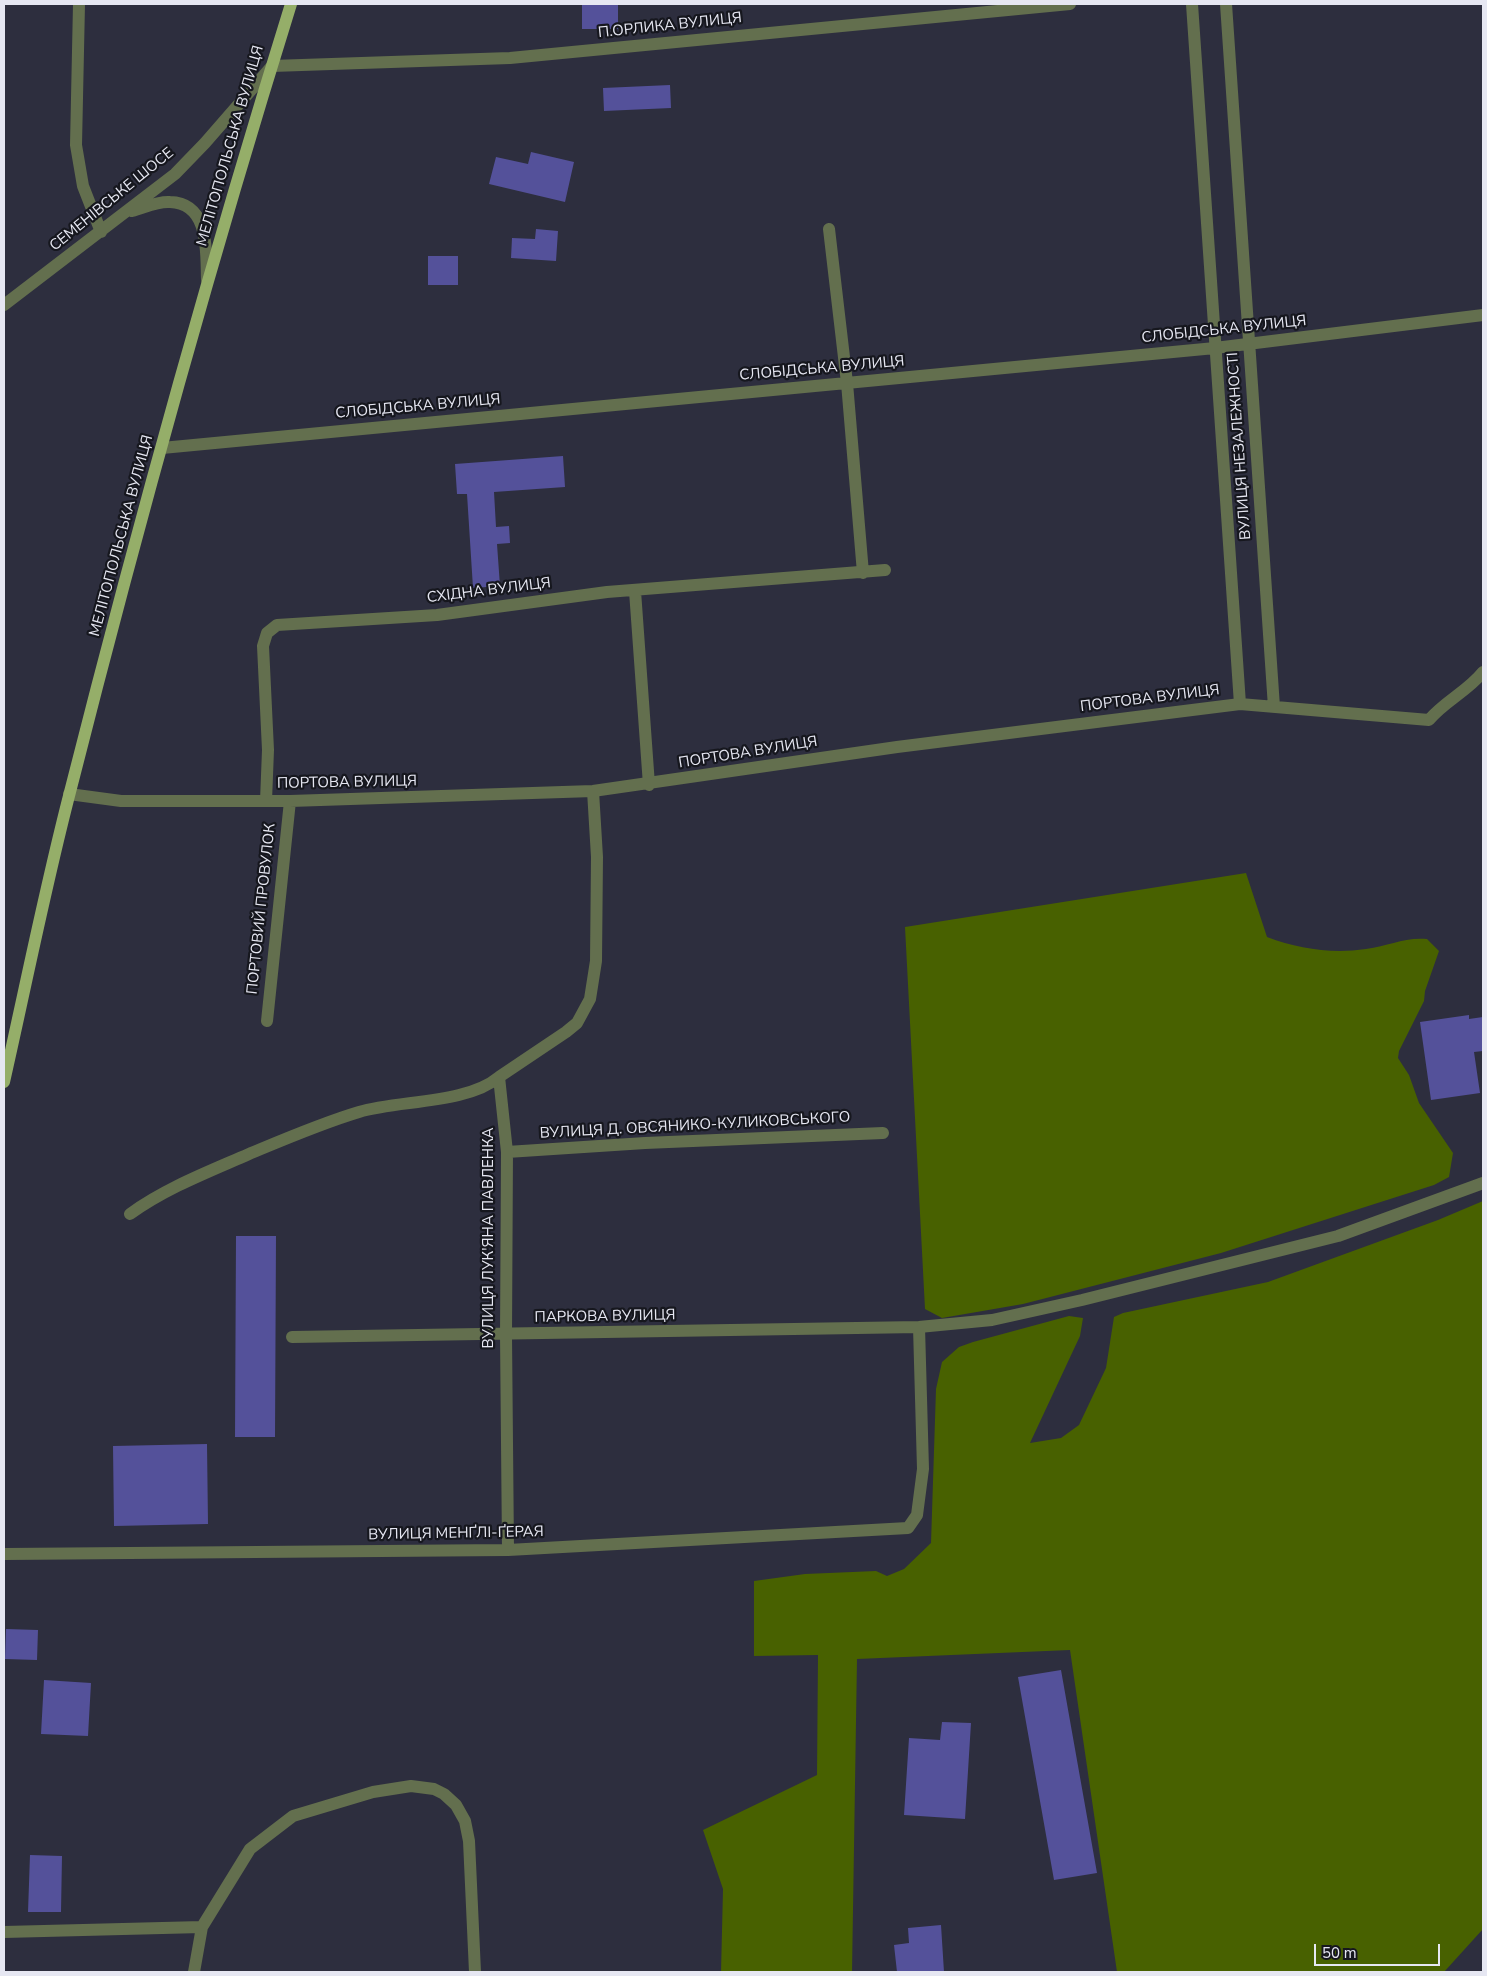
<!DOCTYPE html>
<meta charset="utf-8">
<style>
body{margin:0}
#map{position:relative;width:1487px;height:1976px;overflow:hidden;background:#2d2e3e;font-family:"Nunito Sans",sans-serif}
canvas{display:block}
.frame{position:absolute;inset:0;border:5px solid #e6e7f2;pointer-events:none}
.scale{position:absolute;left:1314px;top:1944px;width:126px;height:22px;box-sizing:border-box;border:2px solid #e6e7f2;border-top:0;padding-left:6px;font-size:15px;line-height:18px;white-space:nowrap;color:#e6e7f2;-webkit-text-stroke:4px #16171e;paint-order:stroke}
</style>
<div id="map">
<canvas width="1487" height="1976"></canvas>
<div class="frame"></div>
<div class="scale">50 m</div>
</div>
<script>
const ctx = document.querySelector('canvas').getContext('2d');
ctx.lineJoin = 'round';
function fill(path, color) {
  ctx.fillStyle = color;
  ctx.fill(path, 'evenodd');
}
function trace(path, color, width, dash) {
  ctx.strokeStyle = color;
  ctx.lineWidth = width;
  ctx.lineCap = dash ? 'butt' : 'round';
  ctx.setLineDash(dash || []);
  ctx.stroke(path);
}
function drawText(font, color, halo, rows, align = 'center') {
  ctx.font = font + ' "Nunito Sans",sans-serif';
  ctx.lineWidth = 4.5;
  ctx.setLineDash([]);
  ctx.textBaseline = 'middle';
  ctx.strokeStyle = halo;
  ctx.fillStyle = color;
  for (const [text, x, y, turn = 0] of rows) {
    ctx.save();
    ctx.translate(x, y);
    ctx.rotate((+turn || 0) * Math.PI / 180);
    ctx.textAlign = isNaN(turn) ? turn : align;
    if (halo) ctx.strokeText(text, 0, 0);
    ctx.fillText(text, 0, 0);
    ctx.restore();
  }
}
fill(new Path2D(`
 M 1246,873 L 1267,937 C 1299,949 1332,954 1366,949 C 1389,946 1404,937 1427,939 L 1439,951 L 1425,991 L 1424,1001 L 1399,1051 L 1398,1058 L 1409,1075 L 1419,1103 L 1453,1153 L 1449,1177 L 1434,1185 L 1221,1253 L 1023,1304 L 942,1318 L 925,1309 L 905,927 Z
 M 1483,1201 L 1483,1929 L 1444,1972 L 1117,1972 L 1070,1650 L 857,1659 L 852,1972 L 721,1972 L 723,1889 L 703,1830 L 817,1775 L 818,1655 L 754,1656 L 754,1581 L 805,1574 L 876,1571 L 887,1576 L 904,1569 L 931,1543 L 936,1389 L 942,1362 L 959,1347 L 973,1342 L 1069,1316 L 1083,1318 L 1080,1336 L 1030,1443 L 1061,1438 L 1079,1425 L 1106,1368 L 1114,1317 L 1123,1313 L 1268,1282 L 1438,1220 Z`), '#486100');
fill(new Path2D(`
 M 582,4 L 618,4 L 618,29 L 582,29 Z
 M 670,85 L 671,108 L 604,111 L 603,88 Z
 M 531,152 L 574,162 L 565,202 L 489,184 L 496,157 L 528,164 Z
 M 536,229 L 558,231 L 556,261 L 511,258 L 512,238 L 535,239 Z
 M 428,256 L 458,256 L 458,285 L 428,285 Z
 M 563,456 L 565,487 L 494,492 L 496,527 L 509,526 L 510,543 L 497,544 L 500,586 L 473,588 L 467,494 L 457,494 L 455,464 Z
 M 1469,1015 L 1469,1019 L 1483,1017 L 1483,1051 L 1474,1052 L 1480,1093 L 1431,1100 L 1420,1022 Z
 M 236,1236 L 276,1236 L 275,1437 L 235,1437 Z
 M 207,1444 L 208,1524 L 114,1526 L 113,1446 Z
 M 6,1629 L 38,1630 L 37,1660 L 5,1659 Z
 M 1061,1670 L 1097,1873 L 1054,1880 L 1018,1677 Z
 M 44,1680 L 91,1683 L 88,1736 L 41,1734 Z
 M 942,1722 L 971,1723 L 965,1819 L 904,1815 L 909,1738 L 940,1740 Z
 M 30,1855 L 62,1856 L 61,1912 L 28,1912 Z
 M 941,1925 L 944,1972 L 897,1972 L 894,1945 L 909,1943 L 908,1928 Z`), '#54519a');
trace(new Path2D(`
 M 79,4 L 76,145 L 83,186 L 101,232
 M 1192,4 L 1240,704
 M 1226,4 L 1274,707
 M 132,211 C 144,208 157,201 170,202 C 210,203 206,252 207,280
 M 829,229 L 847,383 L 863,573
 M 4,305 L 175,174 L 205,143 L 272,66 L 510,58 L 1070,4
 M 162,448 L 1215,348 L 1483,315
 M 635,591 L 649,785
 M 69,794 L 121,801 L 290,801 L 593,791 L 897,747 L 1240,704 L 1429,720 C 1445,701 1468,691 1483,672
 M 266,801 L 268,750 L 263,646 L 267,633 L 277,625 L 437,615 L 607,592 L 885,570
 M 267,1021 L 290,801
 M 507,1152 L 645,1143 L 883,1133
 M 130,1214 C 166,1188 208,1172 249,1154 C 285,1139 322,1123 359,1112 C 399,1100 467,1104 499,1077
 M 292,1337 L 919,1327 L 992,1320 L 1082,1300 L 1338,1236 L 1483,1183
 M 508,1550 L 506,1335 L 507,1152 L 499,1077 L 566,1032 L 577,1023 L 590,999 L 596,961 L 597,857 L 593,791
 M 4,1554 L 508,1550 L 908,1528 L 917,1515 L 923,1469 L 919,1327
 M 4,1932 L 202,1927
 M 194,1972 L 202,1927 L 250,1849 L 293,1816 L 373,1792 L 411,1786 L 434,1789 L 444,1794 L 456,1805 L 465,1821 L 469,1841 L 475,1972`), '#636f4e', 12);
trace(new Path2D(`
 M 4,1082 C 26,985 45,888 70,792 C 137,528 210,264 291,4`), '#95ae69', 12);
drawText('15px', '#e6e7f2', '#16171e', [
 ["П.ОРЛИКА ВУЛИЦЯ",670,26,-6],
 ["МЕЛІТОПОЛЬСЬКА ВУЛИЦЯ",231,146,-74],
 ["СЕМЕНІВСЬКЕ ШОСЕ",112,200,-39],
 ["СЛОБІДСЬКА ВУЛИЦЯ",1224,330,-6],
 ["СЛОБІДСЬКА ВУЛИЦЯ",822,369,-5],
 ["СЛОБІДСЬКА ВУЛИЦЯ",418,407,-5],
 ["ВУЛИЦЯ НЕЗАЛЕЖНОСТІ",1240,446,-94],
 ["МЕЛІТОПОЛЬСЬКА ВУЛИЦЯ",122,536,-75],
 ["СХІДНА ВУЛИЦЯ",489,591,-7],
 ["ПОРТОВА ВУЛИЦЯ",1150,699,-7],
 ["ПОРТОВА ВУЛИЦЯ",748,753,-9],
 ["ПОРТОВА ВУЛИЦЯ",347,783,-1],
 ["ПОРТОВИЙ ПРОВУЛОК",262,909,-84],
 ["ВУЛИЦЯ Д. ОВСЯНИКО-КУЛИКОВСЬКОГО",695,1126,-3],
 ["ВУЛИЦЯ ЛУК'ЯНА ПАВЛЕНКА",489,1238,-90],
 ["ПАРКОВА ВУЛИЦЯ",605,1317,-1],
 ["ВУЛИЦЯ МЕНҐЛІ-ҐЕРАЯ",456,1534,-1]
]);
</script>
